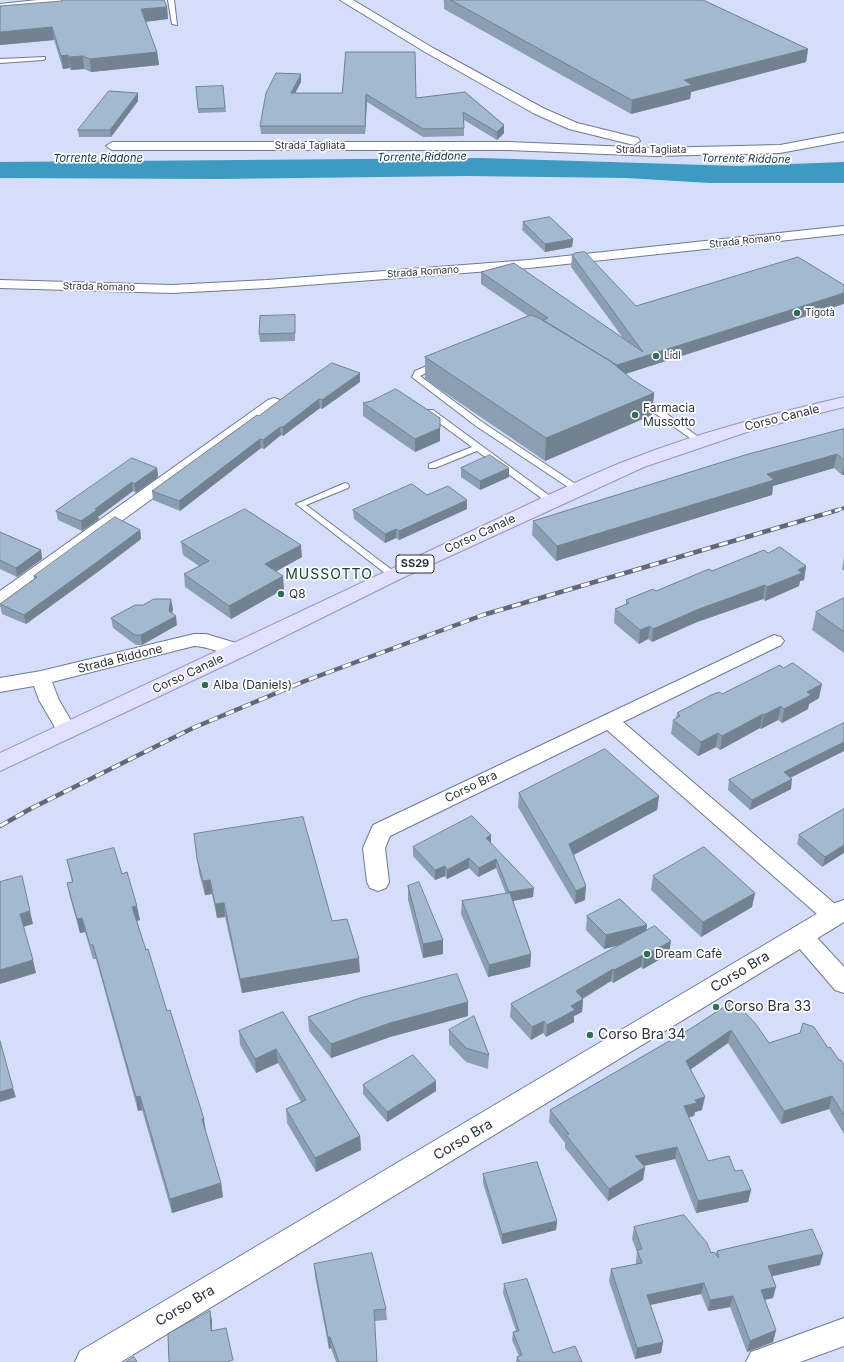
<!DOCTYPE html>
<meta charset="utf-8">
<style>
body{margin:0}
canvas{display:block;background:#d4defa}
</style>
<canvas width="844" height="1362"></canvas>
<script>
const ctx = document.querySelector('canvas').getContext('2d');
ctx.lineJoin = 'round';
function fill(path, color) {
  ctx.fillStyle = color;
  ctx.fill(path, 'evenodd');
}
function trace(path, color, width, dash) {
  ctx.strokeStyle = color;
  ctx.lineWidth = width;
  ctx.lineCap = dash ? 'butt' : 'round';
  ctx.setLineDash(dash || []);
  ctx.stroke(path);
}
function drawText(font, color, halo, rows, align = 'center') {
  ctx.font = font + ' Inter,sans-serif';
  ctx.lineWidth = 3.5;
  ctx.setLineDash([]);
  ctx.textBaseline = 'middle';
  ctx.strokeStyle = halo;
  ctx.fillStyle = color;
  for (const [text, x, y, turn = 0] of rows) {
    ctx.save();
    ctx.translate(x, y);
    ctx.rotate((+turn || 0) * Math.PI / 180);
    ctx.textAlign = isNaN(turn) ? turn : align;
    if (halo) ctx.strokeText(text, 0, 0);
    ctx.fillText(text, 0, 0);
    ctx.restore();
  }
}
fill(new Path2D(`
 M 481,158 L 738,166 L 844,162 L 844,183 L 710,183 L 626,178 L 466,176 L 218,179 L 0,178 L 0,162 Z`), '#3d9ac1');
const service = new Path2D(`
 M 168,0 L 174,0 L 177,25 L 172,24 Z
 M 45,57 L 45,59 L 43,60 L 0,63 L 0,59 Z
 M 434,363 L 437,363 L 441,365 L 420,376 L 482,422 L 580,487 L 581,489 L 580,491 L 574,491 L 476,426 L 412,377 L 415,371 Z
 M 639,398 L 645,398 L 704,441 L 700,444 L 697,443 L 639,402 Z
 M 427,410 L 433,410 L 554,499 L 555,501 L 554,503 L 548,503 L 477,451 L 435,468 L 429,468 L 429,464 L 472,447 L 427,414 Z
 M 345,483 L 348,484 L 349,486 L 348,488 L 306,505 L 396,573 L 398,575 L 396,577 L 390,577 L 296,504 Z`);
const minor = new Path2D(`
 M 37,0 L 72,0 L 67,3 L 0,10 L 0,4 Z
 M 340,0 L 353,0 L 433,48 L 543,108 L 577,123 L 638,138 L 640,141 L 634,145 L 569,129 L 535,114 L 425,52 Z
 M 844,133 L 844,141 L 780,153 L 655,156 L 508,150 L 112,150 L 106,146 L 112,142 L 508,142 L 655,148 L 780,145 Z
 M 844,226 L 844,234 L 529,268 L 267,288 L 172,293 L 0,288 L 0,280 L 172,285 L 267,280 L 529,260 Z
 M 274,398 L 280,400 L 282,403 L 280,406 L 7,604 L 0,606 L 0,591 L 268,400 Z
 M 194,634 L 206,634 L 246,646 L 249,650 L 246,654 C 230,659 211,646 194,646 L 52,682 L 59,700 L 77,731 L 74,736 L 67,738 L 60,736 L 39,700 L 34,686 L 0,692 L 0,678 L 41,671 Z
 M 774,635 L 781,637 L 784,641 L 781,645 L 623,722 L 842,910 L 844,913 L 842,922 L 834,925 L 826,922 L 607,730 L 390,836 L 385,848 L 389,882 L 386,888 L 378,891 L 370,888 L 367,882 L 363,848 L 373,825 Z
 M 801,926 L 809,929 L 844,967 L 844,993 L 835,990 L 793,941 L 789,935 L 793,929 Z
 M 844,1318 L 844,1346 L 800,1362 L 746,1362 L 751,1352 Z`);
const tertiary = new Path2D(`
 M 844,900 L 844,922 L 121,1362 L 75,1362 L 80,1351 L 835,903 Z`);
const primary = new Path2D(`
 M 844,397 L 844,407 L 753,430 L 644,467 L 400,579 L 247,655 L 0,771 L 0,753 L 544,497 C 573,484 601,470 631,459 C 700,432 772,414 844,397 Z`);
trace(service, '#707992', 2);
trace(minor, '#707992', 2);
trace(tertiary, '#707992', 2);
trace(primary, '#9894ba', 2);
fill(service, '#fff');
fill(minor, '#fff');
fill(tertiary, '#fff');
fill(primary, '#e3dffe');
const railFar1 = new Path2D(`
 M 835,511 L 844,508`);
const rail = new Path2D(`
 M 0,826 L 30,809 L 193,728 L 305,681 L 483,615 L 838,510`);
trace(railFar1, '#626879', 3.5);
trace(rail, '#626879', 4.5);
trace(railFar1, '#fff', 2.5, [7]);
trace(rail, '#fff', 3, [9]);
fill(new Path2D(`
 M 62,0 L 167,7 L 168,19 L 145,22 L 157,52 L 159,65 L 91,72 L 84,69 L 71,70 L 70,68 L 63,69 L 54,40 L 0,45 L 62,1 Z
 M 443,0 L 703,0 L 808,49 L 806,62 L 691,92 L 690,99 L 631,114 L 444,9 L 444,1 Z
 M 346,52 L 416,98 L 465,92 L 504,125 L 504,133 L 497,140 L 464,120 L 464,136 L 423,137 L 367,102 L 365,134 L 261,134 L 260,126 L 301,74 L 301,82 L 295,93 L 342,93 Z
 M 223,86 L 226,112 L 198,113 L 198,109 Z
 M 138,93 L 138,101 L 111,137 L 79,137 L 78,130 Z
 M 523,222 L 573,239 L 572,247 L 545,252 L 522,230 Z
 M 572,255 L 636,306 L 709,347 L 625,374 L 633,380 L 654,393 L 652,415 L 545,461 L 425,379 L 425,357 L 528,316 L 481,284 L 481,272 L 623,338 L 571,267 Z
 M 295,324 L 295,341 L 260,342 L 259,334 Z
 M 360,382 L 322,409 L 320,408 L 283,436 L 281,435 L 264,449 L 261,448 L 180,511 L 153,500 L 152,491 L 259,416 Z
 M 363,403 L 440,441 L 415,452 L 363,416 Z
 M 844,429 L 844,475 L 842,475 L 834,468 L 773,486 L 772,495 L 556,561 L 532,535 L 533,521 Z
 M 157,468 L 158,477 L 136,493 L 133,491 L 98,517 L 99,519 L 82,531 L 58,520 L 56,511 Z
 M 461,468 L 509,477 L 480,490 L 461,477 Z
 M 427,495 L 467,509 L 399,540 L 396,538 L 385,543 L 354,519 L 353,510 Z
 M 140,530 L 141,539 L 99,571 L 26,624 L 2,614 L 0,604 L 34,579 L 34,576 Z
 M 0,532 L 41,550 L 42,559 L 17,577 L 0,569 Z
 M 181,542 L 302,557 L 276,571 L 284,589 L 231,619 L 185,587 L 184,574 L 199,566 L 183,555 Z
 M 768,553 L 806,566 L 804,580 L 800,581 L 799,586 L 765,601 L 763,599 L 697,622 L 652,642 L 648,639 L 639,644 L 614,623 L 615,609 L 626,604 L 626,600 L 656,591 L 712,571 Z
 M 844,557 L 844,571 L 842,569 Z
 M 844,598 L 844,653 L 812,630 L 816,612 Z
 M 173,609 L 172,613 L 177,625 L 142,645 L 136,645 L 113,628 L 111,618 Z
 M 722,694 L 819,698 L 809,704 L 808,709 L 782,723 L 778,720 L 761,729 L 760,728 L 720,750 L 716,747 L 698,756 L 671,734 L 673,720 L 676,718 L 677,713 Z
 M 844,751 L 790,777 L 791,789 L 750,810 L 728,790 L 729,780 Z
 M 519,793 L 659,796 L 657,810 L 573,855 L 585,900 L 575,904 L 518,807 Z
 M 844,809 L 822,867 L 797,844 L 799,835 Z
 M 194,834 L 332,921 L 360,972 L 242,993 L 225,917 L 217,918 L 212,894 L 205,895 L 199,873 Z
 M 491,835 L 491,843 L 533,897 L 513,901 L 531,954 L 530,967 L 488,977 L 461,914 L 462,901 L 506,894 L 496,868 L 478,877 L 469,868 L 447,879 L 445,876 L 435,880 L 413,856 L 413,847 Z
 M 67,860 L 122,874 L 140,920 L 137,921 L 146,950 L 167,1011 L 206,1132 L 206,1133 L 221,1183 L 223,1197 L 172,1213 L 142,1110 L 138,1111 L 96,959 L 93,959 L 85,932 L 80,933 L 70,897 L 67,883 L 72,882 Z
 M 653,876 L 755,893 L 752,907 L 701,937 L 651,890 Z
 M 408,886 L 443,940 L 443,954 L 423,958 L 408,900 Z
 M 587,916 L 647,925 L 646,931 L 669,954 L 643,969 L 641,967 L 613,983 L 611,981 L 583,999 L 582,1012 L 574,1016 L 574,1022 L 546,1037 L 543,1033 L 531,1040 L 510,1017 L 511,1004 L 622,944 L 604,949 L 586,930 Z
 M 734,1001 L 769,1043 L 828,1048 L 844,1065 L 844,1134 L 829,1109 L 781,1124 L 728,1043 L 691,1069 L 702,1110 L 695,1112 L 694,1116 L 689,1117 L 708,1161 L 735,1171 L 751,1190 L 748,1202 L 696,1213 L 675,1159 L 644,1166 L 645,1167 L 643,1180 L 608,1201 L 565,1148 L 565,1143 L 549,1122 L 550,1110 L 690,1029 Z
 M 468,1002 L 468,1016 L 390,1037 L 331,1058 L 309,1031 L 308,1017 Z
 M 283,1012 L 360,1136 L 361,1150 L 316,1172 L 287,1123 L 286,1109 L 301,1102 L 278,1063 L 256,1073 L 240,1045 L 239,1031 Z
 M 449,1030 L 489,1055 L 488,1069 L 466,1062 L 449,1044 Z
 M 363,1085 L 436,1091 L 387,1122 L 363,1094 Z
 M 483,1174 L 557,1221 L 556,1230 L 502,1244 L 483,1183 Z
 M 634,1227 L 716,1254 L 717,1251 L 820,1265 L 771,1276 L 773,1298 L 765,1300 L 776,1330 L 773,1342 L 747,1352 L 730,1307 L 708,1311 L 701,1294 L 650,1305 L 663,1342 L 661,1353 L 635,1359 L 609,1281 L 611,1269 L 636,1264 L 636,1261 L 637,1252 L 632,1239 Z
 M 314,1264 L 386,1309 L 387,1320 L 374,1321 L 376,1362 L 336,1362 L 331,1348 L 329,1349 L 315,1276 Z
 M 504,1284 L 553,1353 L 582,1362 L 516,1362 L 517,1357 L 519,1356 L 512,1340 L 513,1332 L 516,1331 L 503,1293 Z`), '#8c9fb2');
fill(new Path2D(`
 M 167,7 L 168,19 L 142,22 L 141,9 Z
 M 52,27 L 54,40 L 0,45 L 0,32 Z
 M 808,49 L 806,62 L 691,92 L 690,99 L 631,114 L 632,100 L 684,80 Z
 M 157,52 L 159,65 L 91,72 L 90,59 Z
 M 68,55 L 70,68 L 63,69 L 61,56 Z
 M 83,56 L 84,69 L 71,70 L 69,57 Z
 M 301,74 L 301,82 L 291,101 L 291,93 Z
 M 138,93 L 138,101 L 111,137 L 110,130 Z
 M 366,94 L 367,102 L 365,134 L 365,126 Z
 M 504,125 L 504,133 L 497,140 L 497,132 Z
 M 573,239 L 572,247 L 545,252 L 545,244 Z
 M 844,293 L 844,304 L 616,377 L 617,365 Z
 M 360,373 L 360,382 L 322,409 L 322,400 Z
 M 654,393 L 652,415 L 545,461 L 546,438 Z
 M 319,399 L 320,408 L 283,436 L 283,427 Z
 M 280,427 L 281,435 L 264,449 L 263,440 Z
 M 440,428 L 440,441 L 415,452 L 415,439 Z
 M 260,439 L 261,448 L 180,511 L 179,501 Z
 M 837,454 L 834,468 L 773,486 L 772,495 L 556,561 L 557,546 L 767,474 Z
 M 844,466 L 844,475 L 842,475 Z
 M 157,468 L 158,477 L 136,493 L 134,484 Z
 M 509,468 L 509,477 L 480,490 L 480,481 Z
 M 132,482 L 133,491 L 98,517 L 99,519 L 82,531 L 81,521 L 95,509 Z
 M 467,500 L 467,509 L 399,540 L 399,531 Z
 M 396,529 L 396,538 L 385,543 L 385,534 Z
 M 140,530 L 141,539 L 99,571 L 26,624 L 24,615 Z
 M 301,545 L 302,557 L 266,577 L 265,564 Z
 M 41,550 L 42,559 L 17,577 L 16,568 Z
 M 806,566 L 804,580 L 800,581 L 799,586 L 765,601 L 767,587 L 798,570 Z
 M 283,576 L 284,589 L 231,619 L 229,606 Z
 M 765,585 L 763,599 L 697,622 L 652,642 L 653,629 L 699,609 Z
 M 171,599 L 173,609 L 171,619 L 176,616 L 177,625 L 142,645 L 141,635 L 169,611 Z
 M 650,626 L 648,639 L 639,644 L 640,630 Z
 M 822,684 L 819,698 L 809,704 L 808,709 L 782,723 L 784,709 L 807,692 Z
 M 781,706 L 778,720 L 761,729 L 764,715 Z
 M 763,714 L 760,728 L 720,750 L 722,736 Z
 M 718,733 L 716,747 L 698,756 L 701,742 Z
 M 844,742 L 844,751 L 782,782 L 784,772 Z
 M 792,779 L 791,789 L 750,810 L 752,800 Z
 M 659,796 L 657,810 L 568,858 L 569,844 Z
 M 491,835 L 491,844 L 486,838 Z
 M 844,845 L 844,853 L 822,867 L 825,857 Z
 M 469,858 L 469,868 L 447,879 L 447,870 Z
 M 496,859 L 496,868 L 478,877 L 479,868 Z
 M 445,866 L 445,876 L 435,880 L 435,870 Z
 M 210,880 L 212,894 L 205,895 L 203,881 Z
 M 586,886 L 585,900 L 575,904 L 576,891 Z
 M 534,888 L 533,897 L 508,902 L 509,892 Z
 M 755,893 L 752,907 L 701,937 L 703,922 Z
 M 224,903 L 225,917 L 217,918 L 215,904 Z
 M 137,906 L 140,920 L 135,921 L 132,907 Z
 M 30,911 L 33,924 L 23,927 L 20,914 Z
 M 82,918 L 85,932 L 80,933 L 77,919 Z
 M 647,925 L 645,939 L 604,949 L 606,935 Z
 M 443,940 L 443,954 L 423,958 L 423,944 Z
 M 671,941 L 669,954 L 643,969 L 644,956 Z
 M 531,954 L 530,967 L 488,977 L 489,965 Z
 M 643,955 L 641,967 L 613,983 L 614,970 Z
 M 359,958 L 360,972 L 242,993 L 240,979 Z
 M 33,960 L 36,973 L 0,984 L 0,970 Z
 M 613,969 L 611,981 L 574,1003 L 576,991 Z
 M 583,999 L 582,1012 L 574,1016 L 574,1022 L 546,1037 L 547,1025 L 571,1006 Z
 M 468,1002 L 468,1016 L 390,1037 L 331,1058 L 331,1044 L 390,1023 Z
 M 544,1021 L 543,1033 L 531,1040 L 532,1027 Z
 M 731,1030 L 728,1043 L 684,1074 L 686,1061 Z
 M 276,1049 L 278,1063 L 256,1073 L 255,1059 Z
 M 436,1081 L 436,1091 L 387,1122 L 387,1112 Z
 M 13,1088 L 16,1097 L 0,1102 L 0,1092 Z
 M 140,1096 L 142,1110 L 138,1111 L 136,1097 Z
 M 832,1096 L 829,1109 L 781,1124 L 784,1111 Z
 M 705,1097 L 702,1110 L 695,1112 L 694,1116 L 682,1119 L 684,1106 L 695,1100 Z
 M 202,1119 L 204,1119 L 206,1132 L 204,1133 Z
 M 360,1136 L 361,1150 L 316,1172 L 315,1158 Z
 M 677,1147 L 675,1159 L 633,1168 L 635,1156 Z
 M 645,1167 L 643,1180 L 608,1201 L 609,1189 Z
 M 221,1183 L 223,1197 L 172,1213 L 170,1199 Z
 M 751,1190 L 748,1202 L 696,1213 L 698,1201 Z
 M 557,1221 L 556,1230 L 502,1244 L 502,1234 Z
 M 823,1254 L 820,1265 L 765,1278 L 768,1266 Z
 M 704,1283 L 701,1294 L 645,1306 L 647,1295 Z
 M 776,1287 L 773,1298 L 758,1301 L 761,1290 Z
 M 733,1296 L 730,1307 L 708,1311 L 710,1300 Z
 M 210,1311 L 212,1320 L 212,1340 L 211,1331 Z
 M 776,1330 L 773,1342 L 747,1352 L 750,1341 Z
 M 328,1337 L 330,1337 L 331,1348 L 329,1349 Z
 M 663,1342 L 661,1353 L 635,1359 L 637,1348 Z`), '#728291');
const building = new Path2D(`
 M 62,0 L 164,0 L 167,7 L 141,9 L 157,52 L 90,59 L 83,56 L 69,57 L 68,55 L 61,56 L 52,27 L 0,32 L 0,6 L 62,1 Z
 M 451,0 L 703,0 L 808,49 L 684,80 L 692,85 L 632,100 Z
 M 346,52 L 415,52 L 416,98 L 465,92 L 504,125 L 497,132 L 463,112 L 464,128 L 423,129 L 366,94 L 365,126 L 260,126 L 266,93 L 276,73 L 301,74 L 291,93 L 342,93 Z
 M 223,86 L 225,108 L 198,109 L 196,87 Z
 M 109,91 L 138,93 L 110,130 L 78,130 Z
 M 550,217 L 573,239 L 545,244 L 523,222 Z
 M 585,252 L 636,306 L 798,257 L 844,285 L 844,293 L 617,365 L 543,320 L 548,318 L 481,272 L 514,263 L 643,352 L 572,255 L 575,253 Z
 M 295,315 L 295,333 L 259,334 L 260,316 Z
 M 531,315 L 537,317 L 610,361 L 633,380 L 654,393 L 546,438 L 425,357 Z
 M 332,363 L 360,373 L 322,400 L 319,399 L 283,427 L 280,427 L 263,440 L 260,439 L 179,501 L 152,491 L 257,415 L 259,416 L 292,391 Z
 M 396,389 L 440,418 L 440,428 L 415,439 L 363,403 L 371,401 Z
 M 844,429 L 844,460 L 837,454 L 767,474 L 774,480 L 557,546 L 533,521 L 745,455 Z
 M 490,455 L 509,468 L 480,481 L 461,468 Z
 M 132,458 L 157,468 L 134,484 L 132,482 L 95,509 L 97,510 L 81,521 L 56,511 Z
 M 412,484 L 427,495 L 448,486 L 467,500 L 399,531 L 396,529 L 385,534 L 353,510 Z
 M 245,509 L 301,545 L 265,564 L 283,576 L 229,606 L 184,574 L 209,561 L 181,542 Z
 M 115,517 L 140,530 L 97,562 L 24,615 L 0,604 L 37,577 L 34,576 Z
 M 0,532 L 41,550 L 16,568 L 0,560 Z
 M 780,547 L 806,566 L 798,570 L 802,573 L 767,587 L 765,585 L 699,609 L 653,629 L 650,626 L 640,630 L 615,609 L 629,603 L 626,600 L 653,589 L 656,591 L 709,569 L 712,571 L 764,550 L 768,553 Z
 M 844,598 L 844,632 L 816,612 Z
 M 154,599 L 171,599 L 169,611 L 176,616 L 141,635 L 135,635 L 111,618 L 135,605 L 143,605 Z
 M 793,663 L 822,684 L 807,692 L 811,695 L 784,709 L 781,706 L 764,715 L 763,714 L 722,736 L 718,733 L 701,742 L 673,720 L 680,716 L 677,713 L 711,695 L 719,692 L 722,694 L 780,665 L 783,668 Z
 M 844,723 L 844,742 L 784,772 L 792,779 L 752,800 L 729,780 Z
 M 605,749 L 659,796 L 569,844 L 586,886 L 576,891 L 519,793 Z
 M 844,809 L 844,845 L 825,857 L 799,835 Z
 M 472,816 L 491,835 L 486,838 L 534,888 L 509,892 L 496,859 L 479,868 L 469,858 L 447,870 L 445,866 L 435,870 L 413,847 Z
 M 303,817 L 332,921 L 347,919 L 359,958 L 240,979 L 224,903 L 215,904 L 210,880 L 203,881 L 197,859 L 194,834 Z
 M 704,847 L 755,893 L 703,922 L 653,876 Z
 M 114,848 L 122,874 L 127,872 L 137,906 L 132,907 L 146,950 L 148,949 L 167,1011 L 170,1010 L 204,1119 L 202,1119 L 221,1183 L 170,1199 L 140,1096 L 136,1097 L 93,945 L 90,945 L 82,918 L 77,919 L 67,883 L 73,882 L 67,860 Z
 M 22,876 L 30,911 L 20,914 L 33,960 L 0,970 L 0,882 Z
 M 419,882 L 443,940 L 423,944 L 408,886 Z
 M 510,893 L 531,954 L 489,965 L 462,901 Z
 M 620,899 L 647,925 L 606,935 L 587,916 Z
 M 655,926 L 671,941 L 644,956 L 643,955 L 614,970 L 613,969 L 576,991 L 583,999 L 571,1006 L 575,1010 L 547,1025 L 544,1021 L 532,1027 L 511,1004 Z
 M 457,974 L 468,1002 L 390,1023 L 331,1044 L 308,1017 L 360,998 Z
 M 734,1001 L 755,1023 L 769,1043 L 800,1033 L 803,1023 L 814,1027 L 828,1048 L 830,1047 L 839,1060 L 841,1060 L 844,1065 L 844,1115 L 832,1096 L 784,1111 L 731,1030 L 686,1061 L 705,1097 L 695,1100 L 697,1103 L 684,1106 L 708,1161 L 729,1156 L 735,1171 L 742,1170 L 751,1190 L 698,1201 L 677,1147 L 635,1156 L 645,1167 L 609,1189 L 566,1135 L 569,1134 L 550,1110 L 690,1029 Z
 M 283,1012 L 360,1136 L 315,1158 L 286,1109 L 306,1100 L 276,1049 L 255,1059 L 239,1031 Z
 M 474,1016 L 489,1055 L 466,1048 L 449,1030 Z
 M 0,1041 L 13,1088 L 0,1092 Z
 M 413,1055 L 436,1081 L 387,1112 L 363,1085 Z
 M 537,1162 L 557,1221 L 502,1234 L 483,1174 Z
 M 684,1215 L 707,1243 L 711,1253 L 714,1252 L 719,1258 L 717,1251 L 812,1229 L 823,1254 L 768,1266 L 776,1287 L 761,1290 L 776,1330 L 750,1341 L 733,1296 L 710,1300 L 704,1283 L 647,1295 L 663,1342 L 637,1348 L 611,1269 L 642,1263 L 637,1250 L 642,1249 L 634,1227 Z
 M 372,1253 L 386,1309 L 374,1310 L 377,1362 L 339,1362 L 330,1337 L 328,1337 L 314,1264 Z
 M 527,1279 L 553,1353 L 575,1346 L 582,1362 L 519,1362 L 517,1357 L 522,1355 L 513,1332 L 519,1331 L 504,1284 Z
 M 210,1311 L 211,1331 L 226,1328 L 233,1360 L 227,1362 L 169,1362 L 168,1334 Z
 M 134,1357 L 137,1362 L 126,1362 Z`);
fill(building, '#a3b9cf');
trace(building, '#728291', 1);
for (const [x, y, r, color] of [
 [797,313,4,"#326d57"],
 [656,356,4,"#326d57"],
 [635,415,4,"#326d57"],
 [281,594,4,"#326d57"],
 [205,685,4,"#326d57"],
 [647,954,4,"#326d57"],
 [716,1007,4,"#326d57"],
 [590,1035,4,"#326d57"]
]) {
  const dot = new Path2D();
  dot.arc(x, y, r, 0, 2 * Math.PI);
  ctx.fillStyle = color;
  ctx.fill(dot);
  trace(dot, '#fff', 1.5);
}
drawText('10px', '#2d313c', '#fff', [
 ["Strada Tagliata",310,146],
 ["Strada Tagliata",651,150],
 ["Strada Romano",745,241,-6],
 ["Strada Romano",423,272,-4],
 ["Strada Romano",99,287,1]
]);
drawText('10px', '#2d313c', '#fff', [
 ["Tigotà",805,313],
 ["Lidl",664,356]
], 'left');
drawText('italic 11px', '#0b3546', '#fff', [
 ["Torrente Riddone",422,157,-1],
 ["Torrente Riddone",98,159],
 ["Torrente Riddone",746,159,1]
]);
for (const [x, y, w] of [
 [415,564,38]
]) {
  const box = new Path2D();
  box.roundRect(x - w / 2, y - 9, w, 18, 3);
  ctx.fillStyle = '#fff';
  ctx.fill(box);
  trace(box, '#2d313c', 1);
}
drawText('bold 11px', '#2d313c', null, [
 ["SS29",415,564]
]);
drawText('12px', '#2d313c', '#fff', [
 ["Farmacia",643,408],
 ["Mussotto",643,422],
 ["Q8",289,594],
 ["Alba (Daniels)",213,685],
 ["Dream Cafè",655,954]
], 'left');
drawText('12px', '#2d313c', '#fff', [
 ["Corso Canale",782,418,-14],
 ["Corso Canale",480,534,-25],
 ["Strada Riddone",120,659,-14],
 ["Corso Canale",188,674,-25],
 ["Corso Bra",471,787,-26]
]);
ctx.letterSpacing = '1px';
drawText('14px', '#144534', '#fff', [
 ["MUSSOTTO",329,575]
]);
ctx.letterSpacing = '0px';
drawText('14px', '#2d313c', '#fff', [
 ["Corso Bra",740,972,-31],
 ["Corso Bra",463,1140,-31],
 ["Corso Bra",185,1306,-31]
]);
drawText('14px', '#2d313c', '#fff', [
 ["Corso Bra 33",724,1007],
 ["Corso Bra 34",598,1035]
], 'left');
</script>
